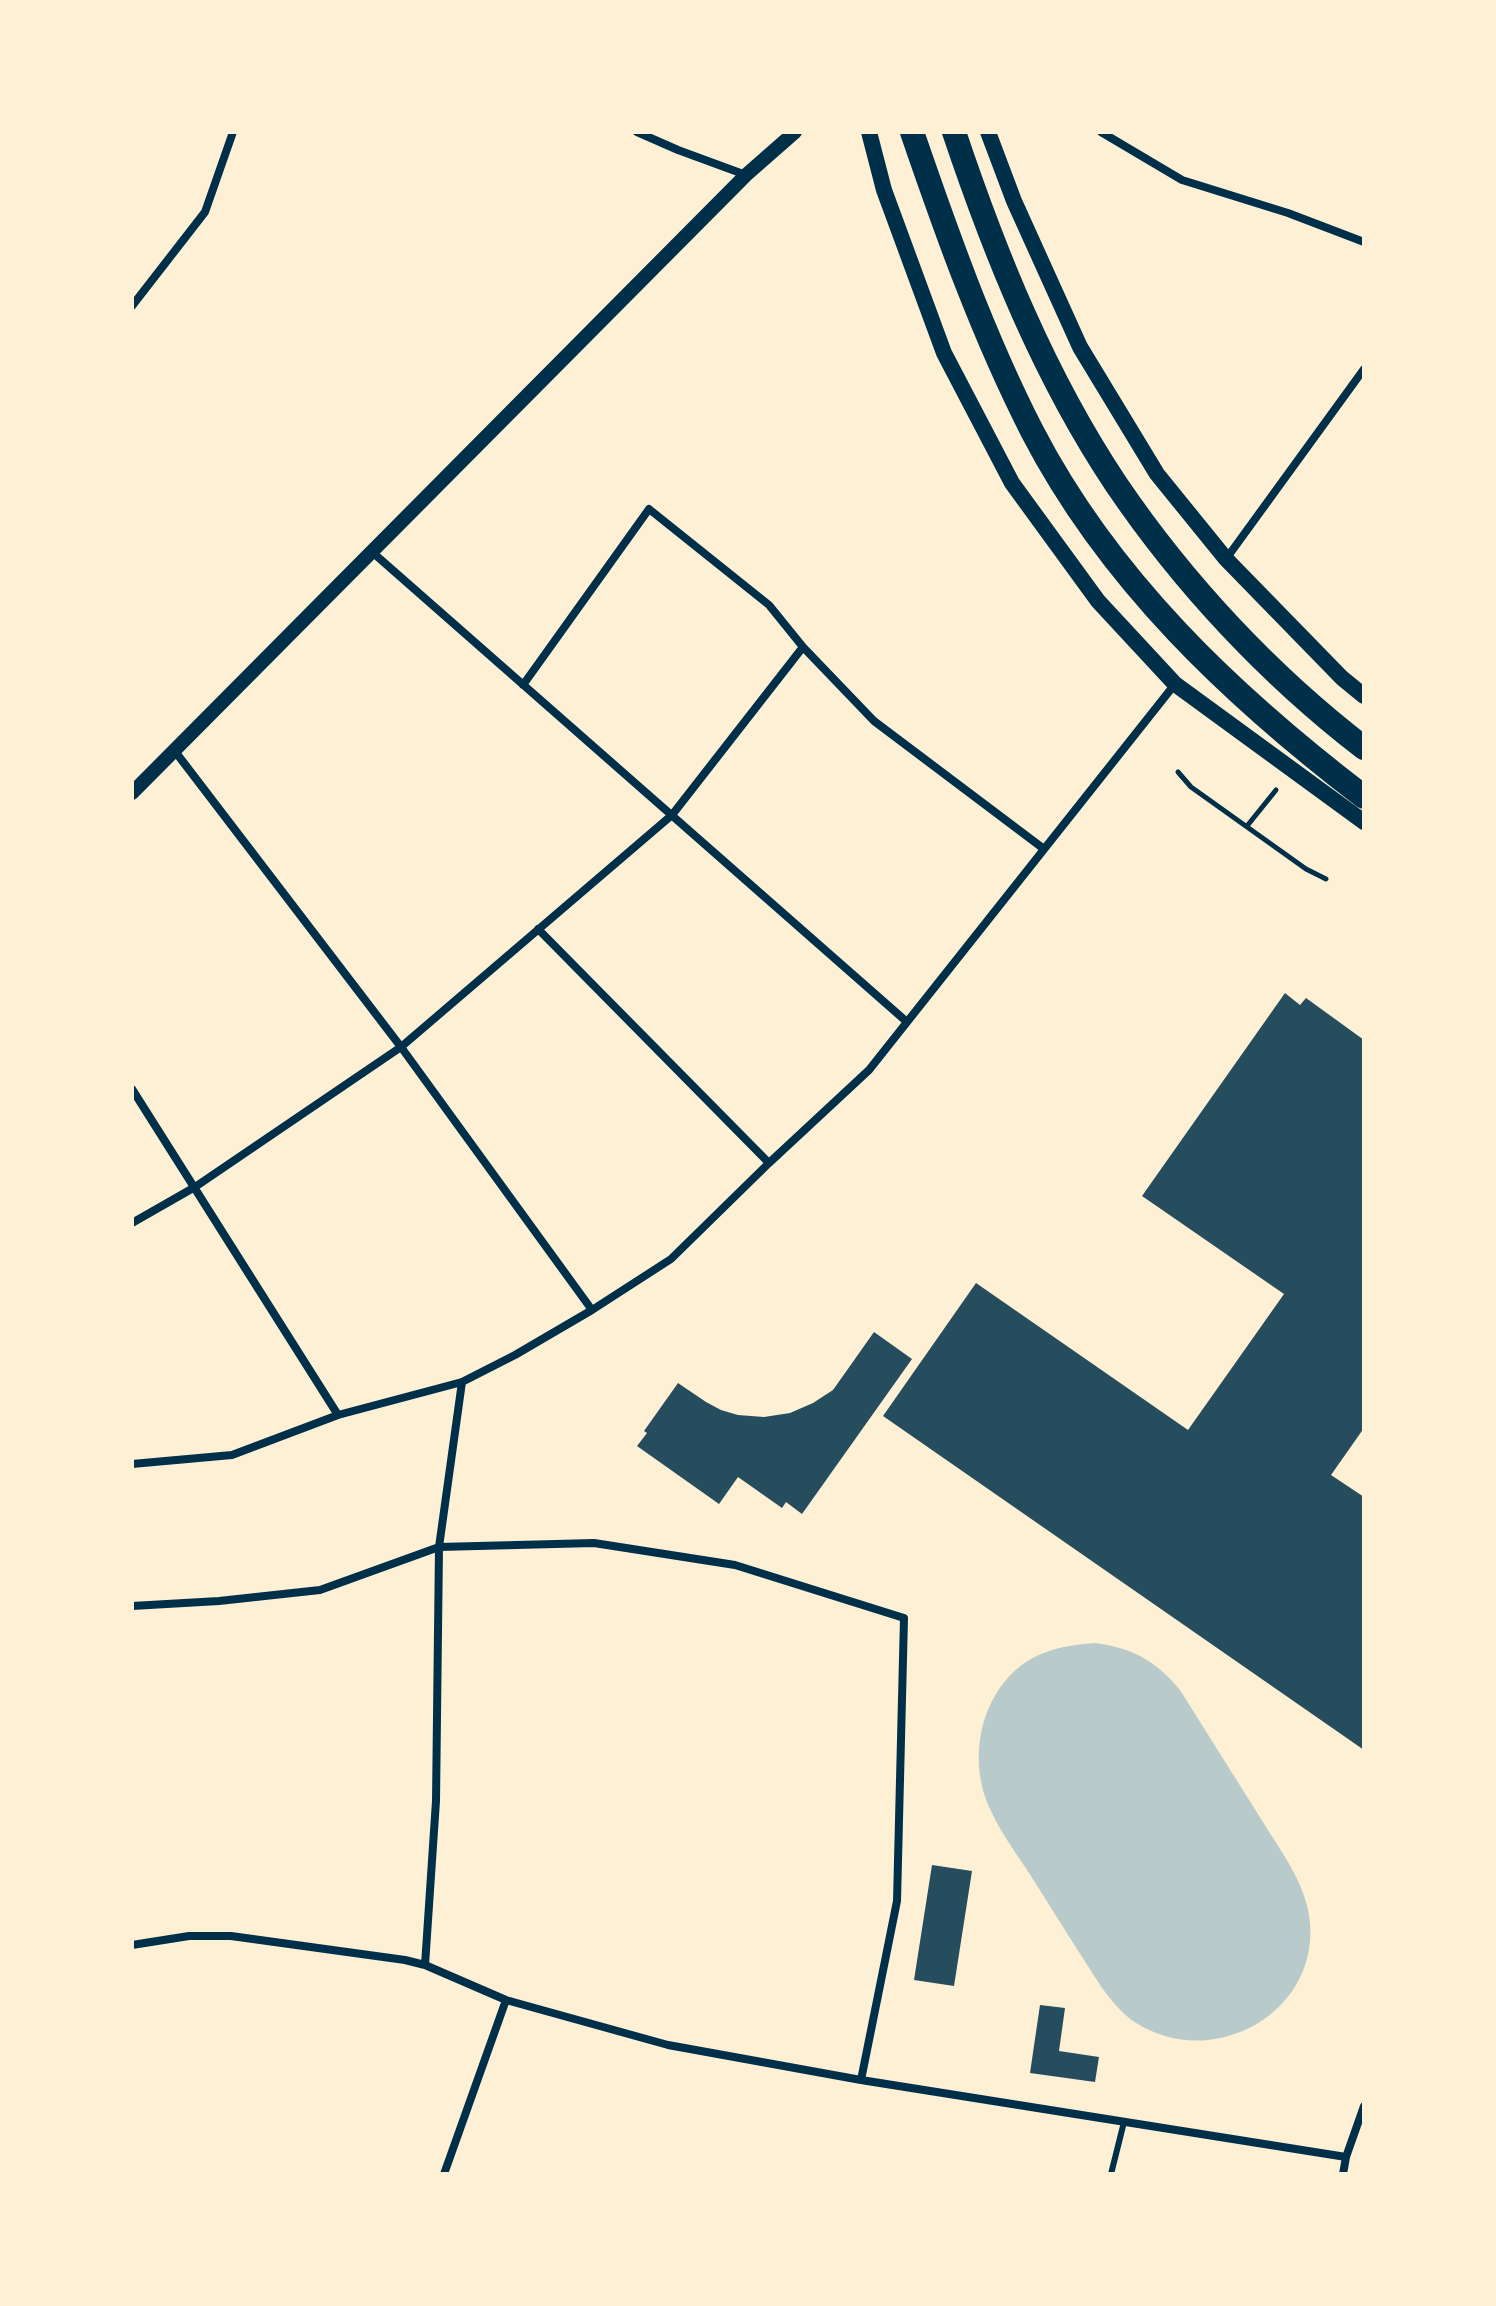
<!DOCTYPE html>
<style>
body{margin:0}
#map{position:relative;width:1496px;height:2306px;overflow:hidden;background:#fdf0d5;font-family:Ubuntu,sans-serif}
canvas{display:block}
.frame{position:absolute;inset:0;border:134px solid #fdf0d5;pointer-events:none}
</style>
<div id="map">
<canvas width="1496" height="2306"></canvas>
<div class="frame"></div>
</div>
<script>
const ctx = document.querySelector('canvas').getContext('2d');
ctx.lineJoin = 'round';
function fill(path, color) {
  ctx.fillStyle = color;
  ctx.fill(path, 'evenodd');
}
function trace(path, color, width, dash) {
  ctx.strokeStyle = color;
  ctx.lineWidth = width;
  ctx.lineCap = dash ? 'butt' : 'round';
  ctx.setLineDash(dash || []);
  ctx.stroke(path);
}
fill(new Path2D(`
 M 1095,1643 C 1133,1648 1156,1661 1180,1690 C 1207,1733 1234,1776 1261,1819 C 1278,1847 1301,1876 1308,1910 C 1328,2007 1217,2074 1136,2023 C 1122,2014 1112,2001 1102,1988 C 1080,1954 1058,1919 1036,1884 C 1022,1861 1003,1837 991,1811 C 973,1775 975,1728 996,1694 C 1020,1655 1053,1646 1095,1643 Z`), '#b9caca');
fill(new Path2D(`
 M 1285,993 L 1300,1005 L 1306,998 L 1364,1040 L 1364,1428 L 1331,1475 L 1364,1497 L 1364,1750 L 883,1416 L 976,1283 L 1188,1430 L 1284,1294 L 1142,1196 Z
 M 874,1332 L 912,1359 L 802,1514 L 786,1502 L 782,1508 L 738,1477 L 719,1504 L 637,1446 L 647,1433 L 644,1431 L 678,1383 L 706,1402 L 721,1410 L 738,1415 L 764,1417 L 790,1413 L 813,1403 L 833,1390 Z
 M 932,1865 L 972,1871 L 954,1986 L 914,1980 Z
 M 1040,2005 L 1065,2008 L 1059,2051 L 1099,2057 L 1095,2082 L 1030,2073 Z`), '#264d5e');
trace(new Path2D(`
 M 1178,772 L 1191,787 L 1306,869 L 1326,879
 M 1247,826 L 1276,790`), '#003049', 5);
trace(new Path2D(`
 M 1111,2174 L 1124,2122`), '#003049', 6);
trace(new Path2D(`
 M 637,132 L 678,150 L 746,175
 M 1101,132 L 1182,180 L 1288,213 L 1364,242
 M 132,306 L 205,212 L 233,132
 M 371,551 L 907,1022
 M 1226,559 L 1364,369
 M 523,685 L 649,509 L 769,605 L 803,647
 M 174,750 L 401,1047 L 592,1310
 M 538,929 L 769,1163
 M 132,1089 L 338,1415
 M 132,1223 L 195,1187 L 401,1047 L 672,815 L 803,647 L 874,721 L 1044,849
 M 132,1464 L 232,1455 L 338,1415 L 462,1382 L 515,1355 L 592,1310 L 671,1259 L 769,1163 L 869,1070 L 1175,684
 M 132,1606 L 219,1601 L 320,1590 L 439,1547 L 594,1543 L 735,1565 L 904,1618 L 897,1901 L 861,2080
 M 132,1945 L 189,1936 L 231,1936 L 405,1960 L 425,1965 L 506,2000 L 668,2045 L 861,2080 L 1346,2157
 M 425,1965 L 436,1801 L 439,1547 L 462,1382
 M 444,2174 L 506,2000
 M 1343,2174 L 1346,2157 L 1364,2106`), '#003049', 8);
trace(new Path2D(`
 M 132,793 L 746,175 L 795,132`), '#003049', 14);
trace(new Path2D(`
 M 869,132 L 884,190 L 944,353 L 1012,483 L 1098,601 L 1175,684 L 1364,822
 M 988,132 L 1014,201 L 1080,347 L 1157,474 L 1226,559 L 1342,678 L 1364,696`), '#003049', 16);
trace(new Path2D(`
 M 912,132 C 947,234 983,335 1032,431 C 1109,580 1232,696 1364,797
 M 954,132 C 995,254 1044,376 1116,484 C 1183,583 1269,675 1364,748`), '#003049', 24);
</script>
